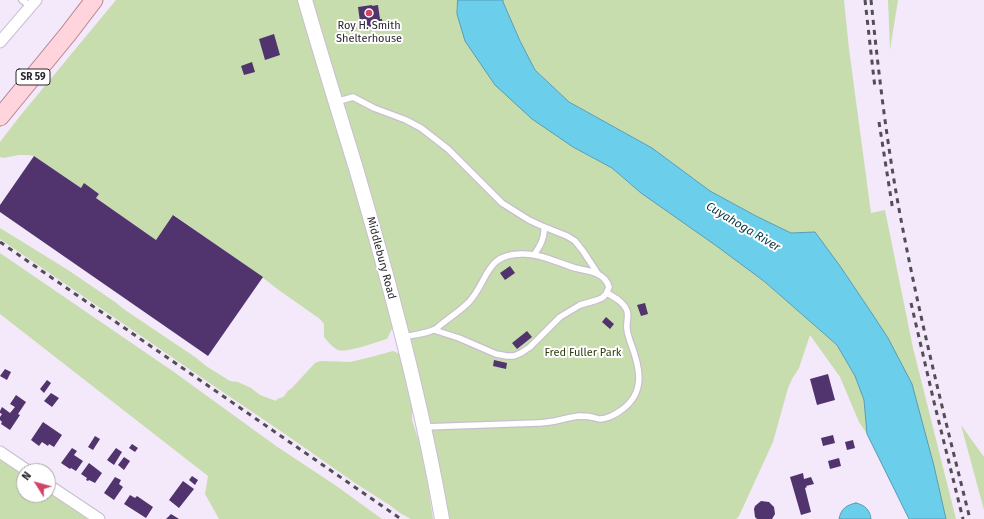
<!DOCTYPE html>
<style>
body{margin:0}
#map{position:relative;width:984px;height:519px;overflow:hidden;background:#f4e8fb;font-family:"Fira Sans",sans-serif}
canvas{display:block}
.north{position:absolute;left:16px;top:463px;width:40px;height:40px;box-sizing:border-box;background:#fff;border:1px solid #aaa8ab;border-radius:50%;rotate:307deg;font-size:11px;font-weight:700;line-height:16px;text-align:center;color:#2a262d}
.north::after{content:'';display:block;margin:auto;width:14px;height:18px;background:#d24365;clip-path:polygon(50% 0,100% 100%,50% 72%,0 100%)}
</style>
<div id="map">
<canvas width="984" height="519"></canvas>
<div class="north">N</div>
</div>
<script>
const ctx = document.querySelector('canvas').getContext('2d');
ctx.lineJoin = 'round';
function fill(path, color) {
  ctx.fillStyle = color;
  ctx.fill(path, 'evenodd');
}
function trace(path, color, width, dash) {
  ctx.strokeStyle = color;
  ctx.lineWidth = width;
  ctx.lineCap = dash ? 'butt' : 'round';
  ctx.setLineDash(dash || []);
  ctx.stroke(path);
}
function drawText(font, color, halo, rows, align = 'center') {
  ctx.font = font + ' "Fira Sans",sans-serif';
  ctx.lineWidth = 4;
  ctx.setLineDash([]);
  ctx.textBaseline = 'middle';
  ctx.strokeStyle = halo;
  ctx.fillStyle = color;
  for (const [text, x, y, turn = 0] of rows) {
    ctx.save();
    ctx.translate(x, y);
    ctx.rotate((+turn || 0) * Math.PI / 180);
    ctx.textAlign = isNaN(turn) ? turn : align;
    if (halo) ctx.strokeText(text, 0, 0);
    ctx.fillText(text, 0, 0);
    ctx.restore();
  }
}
fill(new Path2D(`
 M 116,0 L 300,0 L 395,323 L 387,339 C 376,342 348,353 338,350 C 332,347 328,342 324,337 L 324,324 L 320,319 L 280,291 L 262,277 L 174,215 L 156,240 L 96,198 L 99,194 L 84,184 L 81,188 L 34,156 L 28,155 L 19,155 L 3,158 L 0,157 L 0,142 L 20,116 Z
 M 311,0 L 458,0 L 457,14 L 573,147 L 612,168 L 641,193 L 719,247 L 765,282 L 837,345 L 855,376 L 864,400 L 867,434 L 859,422 L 840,377 L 810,335 L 799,368 L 792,379 L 788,388 L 773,442 L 739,516 L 736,519 L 446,519 Z
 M 503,0 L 844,0 L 849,49 L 871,213 L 885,210 L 913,348 L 956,519 L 946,519 L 934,466 L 869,309 L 840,266 L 815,232 L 791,233 L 756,216 L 710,191 L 652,148 L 569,102 L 535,70 L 520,41 L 503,2 Z
 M 888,0 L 898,0 L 890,50 Z
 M 0,228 L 68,270 L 115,302 L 125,310 L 195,357 L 206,366 L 230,381 L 238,382 L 251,388 L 260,395 L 276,401 C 278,397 280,399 283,397 C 287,394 286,391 291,389 L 315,363 L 320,361 L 350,362 L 371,357 L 393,351 L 400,354 L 408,384 L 406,387 L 412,397 L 412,420 L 420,445 L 428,486 L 433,519 L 411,519 L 400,513 L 388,504 L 355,483 L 285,434 L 211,384 L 0,239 Z
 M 0,253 L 174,372 L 276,446 L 335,485 L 382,519 L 219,519 L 205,494 L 208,476 L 0,314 Z
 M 961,425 L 984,457 L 984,510 Z
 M 0,457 L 24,473 L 24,495 L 48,495 L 48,489 L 92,519 L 0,519 Z`), '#c7ddad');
const water = new Path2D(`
 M 458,0 L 503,0 L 503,2 L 520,41 L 535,70 L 569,102 L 652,148 L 710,191 L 756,216 L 791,233 L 815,232 L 840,266 L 869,309 L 888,338 L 912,384 L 934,466 L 946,519 L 909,519 L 867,434 L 864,400 L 855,376 L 837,345 L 765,282 L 718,247 L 641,193 L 612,168 L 573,147 L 532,119 L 495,85 L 465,41 L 457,14 Z
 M 856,503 C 865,505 870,510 871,519 L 839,519 C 841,509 846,505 856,503 Z`);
fill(water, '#6bcfeb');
trace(water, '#589cb2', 1);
fill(new Path2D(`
 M 372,5 L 372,6 L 378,5 L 380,19 L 382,19 L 383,26 L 361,29 L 358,7 Z
 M 274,34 L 280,55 L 265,60 L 259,39 Z
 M 252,62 L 255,72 L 244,75 L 241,66 Z
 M 34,156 L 81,188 L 84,183 L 99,194 L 96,198 L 156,240 L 173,215 L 263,277 L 208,356 L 0,212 L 0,205 Z
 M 510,266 L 515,273 L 505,280 L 500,273 Z
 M 645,303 L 648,314 L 641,316 L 637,305 Z
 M 606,317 L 614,324 L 610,329 L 602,322 Z
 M 527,331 L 532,337 L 517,349 L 512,343 Z
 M 494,360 L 507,363 L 506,369 L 493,366 Z
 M 5,369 L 11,372 L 7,380 L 0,376 Z
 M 828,374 L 835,400 L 817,405 L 810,379 Z
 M 47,380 L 51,383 L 44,393 L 40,389 Z
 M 51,393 L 59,398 L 52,407 L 44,401 Z
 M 16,395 L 26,402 L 18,414 L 20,415 L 10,430 L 1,424 L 2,422 L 0,420 L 0,417 L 2,414 L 0,413 L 0,411 L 2,407 L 10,413 L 15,407 L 10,404 Z
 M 43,422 L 62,435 L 54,447 L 49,444 L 48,446 L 42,442 L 39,446 L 31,440 Z
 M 833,435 L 835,443 L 823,446 L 821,438 Z
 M 95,436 L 100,439 L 93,450 L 88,447 Z
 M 853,440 L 855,448 L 847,450 L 845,442 Z
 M 132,444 L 138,448 L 135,452 L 129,448 Z
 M 72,448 L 77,451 L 74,455 L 83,461 L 76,471 L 71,468 L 70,469 L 61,463 Z
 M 116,448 L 122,452 L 114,465 L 107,460 Z
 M 124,457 L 130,461 L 124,470 L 118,465 Z
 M 839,458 L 841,466 L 830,469 L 828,461 Z
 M 89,463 L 102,473 L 95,483 L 89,480 L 88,481 L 86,480 L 87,478 L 81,474 Z
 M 803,473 L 804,479 L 811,477 L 814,484 L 806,486 L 807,487 L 805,488 L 811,512 L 801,515 L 790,477 Z
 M 192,476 L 198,480 L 195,485 L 189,480 Z
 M 115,477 L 121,480 L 119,484 L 123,487 L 114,500 L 104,493 Z
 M 183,481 L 194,489 L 179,508 L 169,500 Z
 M 130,495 L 135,498 L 137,496 L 153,507 L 146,518 L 124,504 Z
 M 761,501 L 769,502 L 774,507 L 775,514 L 772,519 L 757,519 L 755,517 L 754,509 L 755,506 Z
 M 171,514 L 179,519 L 166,519 Z`), '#51336d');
const service = new Path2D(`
 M 22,0 L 30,6
 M 336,102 L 353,97 L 374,108 L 406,120 L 421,128 L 448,149 L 502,203 L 529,220 L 542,226 L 567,236 L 575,241 L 583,251 L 598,274
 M 534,255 C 540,246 545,238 544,227
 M 403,337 C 412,335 425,334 433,330 C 437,329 440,325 443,323 C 452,316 461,310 469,302 C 489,280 485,252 525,254 C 542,254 558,263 575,268 C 588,271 605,272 609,287 L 606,294 L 602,298 L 597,300 L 580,305 L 560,317 L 530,347 L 521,353 L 514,356 L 507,356 L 496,354 L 459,338 L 434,330
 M 424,427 L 537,423 C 543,423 549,422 555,421 C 563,419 571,417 579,416 C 583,416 587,416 591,417 C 594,417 597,419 600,419 C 606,419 615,415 620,411 C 647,393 640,367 630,341 C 629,337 627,333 627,329 C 626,323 629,316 627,311 C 624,302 614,297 607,293`);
const minor = new Path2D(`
 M 0,42 L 36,0
 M 0,452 L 28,471
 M 48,485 L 99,519`);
const tertiary = new Path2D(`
 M 305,0 C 321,55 338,110 355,165 C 389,281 421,399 442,519`);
const primary = new Path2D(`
 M 0,117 L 68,34 L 94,0`);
trace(service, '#c9bed1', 8);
trace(minor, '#c9bed1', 13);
trace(tertiary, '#c9bed1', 16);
trace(primary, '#b48590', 19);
trace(service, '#fff', 5.5);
trace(minor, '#fff', 11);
trace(tertiary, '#fff', 14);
trace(primary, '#ffd4dc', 17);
trace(new Path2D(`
 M 865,0 L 875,88
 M 871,0 C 879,77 888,154 903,230 C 922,328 946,423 970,519
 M 879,122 L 893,211
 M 0,242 L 401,519
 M 911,303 L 934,402 L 963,519`), '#524d56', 3, [5, 5]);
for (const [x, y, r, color] of [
 [369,13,4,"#d24365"]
]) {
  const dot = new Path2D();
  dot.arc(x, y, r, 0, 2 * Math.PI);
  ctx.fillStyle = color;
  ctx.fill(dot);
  trace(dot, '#fff', 1.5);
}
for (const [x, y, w] of [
 [33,77,34]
]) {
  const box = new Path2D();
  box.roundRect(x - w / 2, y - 8, w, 16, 3);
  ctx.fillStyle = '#fff';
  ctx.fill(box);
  trace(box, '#2a262d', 1);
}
drawText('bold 10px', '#2a262d', null, [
 ["SR 59",33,77]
]);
drawText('11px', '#2a262d', '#fff', [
 ["Roy H. Smith",369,26],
 ["Shelterhouse",369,39]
]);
drawText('11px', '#2a262d', '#fff', [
 ["Middlebury Road",381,258,75]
]);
drawText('11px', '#2b3f0a', '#fff', [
 ["Fred Fuller Park",583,353]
]);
drawText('italic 12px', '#093945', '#fff', [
 ["Cuyahoga River",743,227,31]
]);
</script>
